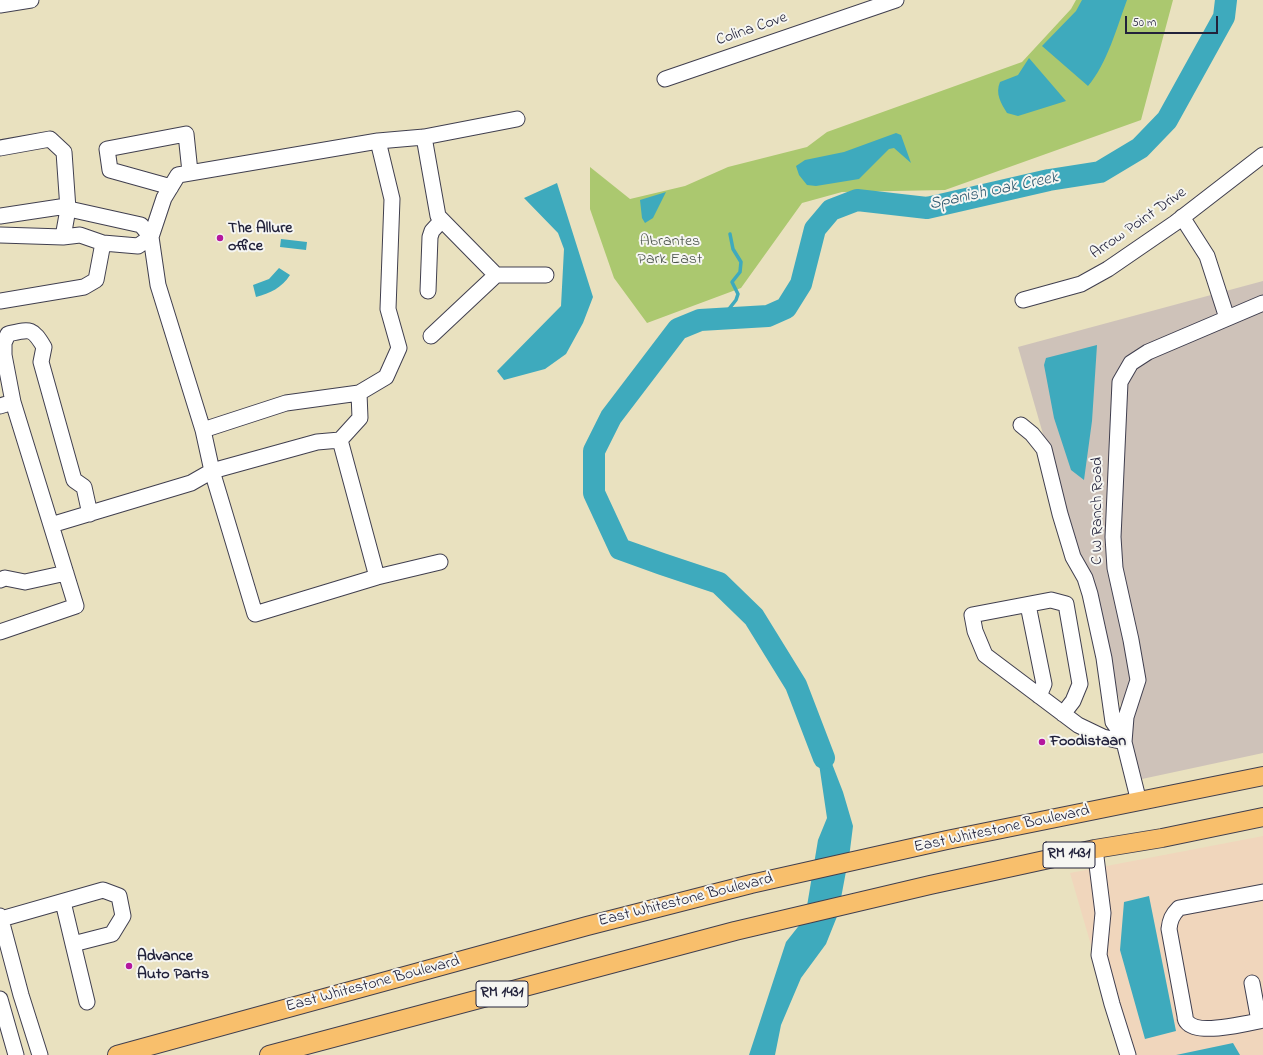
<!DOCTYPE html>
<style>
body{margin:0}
#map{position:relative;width:1263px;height:1055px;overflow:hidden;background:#e9e1bf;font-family:"Indie Flower",sans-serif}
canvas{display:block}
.scale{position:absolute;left:1125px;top:16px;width:93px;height:18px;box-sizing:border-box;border:2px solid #22223b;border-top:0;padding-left:5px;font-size:12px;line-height:14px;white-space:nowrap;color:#22223b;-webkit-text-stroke:3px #f6f6f2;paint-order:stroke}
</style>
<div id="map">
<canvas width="1263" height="1055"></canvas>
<div class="scale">50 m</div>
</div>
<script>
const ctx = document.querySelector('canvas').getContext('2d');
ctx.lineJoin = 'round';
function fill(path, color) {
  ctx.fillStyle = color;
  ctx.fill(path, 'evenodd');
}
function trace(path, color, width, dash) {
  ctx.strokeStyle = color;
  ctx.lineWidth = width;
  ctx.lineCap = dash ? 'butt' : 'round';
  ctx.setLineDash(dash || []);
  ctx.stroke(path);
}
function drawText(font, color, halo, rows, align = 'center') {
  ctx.font = font + ' "Indie Flower",sans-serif';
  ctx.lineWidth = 4;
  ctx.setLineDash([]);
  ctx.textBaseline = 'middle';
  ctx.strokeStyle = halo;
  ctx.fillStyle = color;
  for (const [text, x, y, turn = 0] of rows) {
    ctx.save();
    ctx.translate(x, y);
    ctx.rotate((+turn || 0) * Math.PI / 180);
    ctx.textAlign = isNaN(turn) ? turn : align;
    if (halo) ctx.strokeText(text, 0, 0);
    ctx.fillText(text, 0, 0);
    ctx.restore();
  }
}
fill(new Path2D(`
 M 1263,836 L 1263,1055 L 1123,1055 L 1070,873 Z`), '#f0d6bc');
fill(new Path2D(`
 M 1263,281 L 1263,753 L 1142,779 L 1018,347 Z`), '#cec2b9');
fill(new Path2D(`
 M 1076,0 L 1173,0 L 1141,120 L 945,190 L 842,192 L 802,203 L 741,288 L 647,323 L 614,278 L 590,209 L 590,167 L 630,199 L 685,186 L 728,167 L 807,147 L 827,132 L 1022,62 L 1071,9 Z`), '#abc86f');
fill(new Path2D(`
 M 1082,0 L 1127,0 C 1117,27 1107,64 1088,86 L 1042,46 L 1076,11 Z
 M 1029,58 L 1066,101 L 1018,116 L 1007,113 C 1001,103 995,94 1000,82 L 1018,75 Z
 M 896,133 L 901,135 L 911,163 L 894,148 L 889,149 L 859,179 L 816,186 L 807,185 L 799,175 L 796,166 L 805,160 L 844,152 Z
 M 557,183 L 593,297 L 583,323 L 566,354 L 545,369 L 504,380 L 497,371 L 561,306 L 564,249 L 558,233 L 524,198 Z
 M 666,192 L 653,218 L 645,223 L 642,218 L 640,200 Z
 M 281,239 L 307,242 L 306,250 L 280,247 Z
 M 279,268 L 290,275 C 282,288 270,293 256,297 L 253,285 L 269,279 Z
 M 1097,345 L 1092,421 L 1084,480 L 1071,470 L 1054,418 L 1044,365 L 1046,358 Z
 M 814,730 L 824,743 L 843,792 L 853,826 L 850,850 L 838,914 L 826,944 L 801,978 L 781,1025 L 775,1055 L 749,1055 L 786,942 L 805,918 L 818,840 L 827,818 Z
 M 1149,896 L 1176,1031 L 1145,1039 L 1120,950 L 1124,902 Z
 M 1233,1043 L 1240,1055 L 1176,1055 Z`), '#3eaabd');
trace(new Path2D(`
 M 721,319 L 736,300 L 738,294 L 732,282 L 740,272 L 741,262 L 733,249 L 730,234`), '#3eaabd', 3.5);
trace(new Path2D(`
 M 824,758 L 796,685 L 754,617 L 719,583 L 662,564 L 620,549 L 594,493 L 594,451 L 611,417 L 678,329 L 700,320 L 768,316 L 786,308 L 801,284 L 815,229 L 831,210 L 857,200 L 927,208 L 1049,180 L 1100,172 L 1140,148 L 1167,120 L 1224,17 L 1226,0`), '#3eaabd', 22);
const minor = new Path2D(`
 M 0,5 L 31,0
 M 665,79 L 896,0
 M 424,137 L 438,216 L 496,275 L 431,336
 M 0,148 L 50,139 L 64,152 L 68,209 L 63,237
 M 171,187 L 110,170 L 107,149 L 186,134 L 190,172
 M 0,216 L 60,207 L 141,225 L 151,237 L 138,246 L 103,243 L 80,235 L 63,237 L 0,235
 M 1182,217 L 1207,256 L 1227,318
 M 496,275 L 546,275
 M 428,291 L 430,237 L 432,231 L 442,220
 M 1023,300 L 1081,284 L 1108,269 L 1175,223 L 1263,155
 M 0,301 L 84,287 L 96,280 L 103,243
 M 13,402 L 4,355 L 4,343 L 8,334 C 30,329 32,327 44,347 L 41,362 L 74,480 L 84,487 L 90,514
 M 0,406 L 13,402 L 51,525 L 191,483 L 212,471 L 317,442 L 340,440 L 360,418 L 359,393
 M 1021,425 L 1032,434 L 1044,449 L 1060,514 L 1070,547 L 1073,557 L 1085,578 L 1090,594 L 1104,658 L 1113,722 L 1118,729 L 1124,736
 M 203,430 L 286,403 L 359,393 L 386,377 L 399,348 L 388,309 L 392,199 L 378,141
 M 340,440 L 377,577
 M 440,562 L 377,577 L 255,614 L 212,471 L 203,430 L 158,285 L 151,237 L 164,198 L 178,175 L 378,141 L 424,137 L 517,119
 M 0,580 L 5,578 L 25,582 L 66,573
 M 1028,605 L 1044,684 L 1039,696
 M 0,632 L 76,606 L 51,525
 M 1063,714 L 1073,701 L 1080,684 L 1066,604 L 1051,600 L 972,615 L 975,631 L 985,655 L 1078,725 L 1103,737 L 1124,742
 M 1139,802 L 1124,742 L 1126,717 L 1138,680 L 1131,640 L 1115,568 L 1113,537 L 1120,382 L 1131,363 L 1148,352 L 1263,303
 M 1095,849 L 1103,913 L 1099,955 L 1112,1004 L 1128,1055
 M 1263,892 L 1179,908 C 1172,915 1170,920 1169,929 L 1185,1016 C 1185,1018 1186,1021 1187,1022 C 1198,1036 1248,1023 1263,1020
 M 0,916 L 21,995 L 40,1055
 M 1,919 L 103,890 L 119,896 L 123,916 L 112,934 L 73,944 L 63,902
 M 73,944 L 87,1002
 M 1252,983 L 1259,1021
 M 0,999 L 16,1055`);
const major = new Path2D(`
 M 117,1055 L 587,926 L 751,884 L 947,840 L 1263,776
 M 269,1055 L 735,931 L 930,885 L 1095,849 L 1162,838 L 1263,817`);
trace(minor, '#403f4f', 17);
trace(major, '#403f4f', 20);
trace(minor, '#fff', 15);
trace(major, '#f8bf6c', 18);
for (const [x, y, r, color] of [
 [220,238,4,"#b5179e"],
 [1042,742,4,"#b5179e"],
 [129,966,4,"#b5179e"]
]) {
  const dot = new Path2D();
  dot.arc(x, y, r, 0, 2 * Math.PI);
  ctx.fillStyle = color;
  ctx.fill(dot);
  trace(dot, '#f6f6f2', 1.5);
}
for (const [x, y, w] of [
 [1069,855,52],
 [502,994,52]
]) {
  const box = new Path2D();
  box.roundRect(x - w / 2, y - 13, w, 26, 3);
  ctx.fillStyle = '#f6f6f2';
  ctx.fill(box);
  trace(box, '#22223b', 1);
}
drawText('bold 15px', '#22223b', null, [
 ["RM 1431",1069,855],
 ["RM 1431",502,994]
]);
drawText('16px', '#22223b', '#f6f6f2', [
 ["Colina Cove",752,30,-19],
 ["Arrow Point Drive",1139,224,-35],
 ["C W Ranch Road",1098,511,-90],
 ["East Whitestone Boulevard",1002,830,-12],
 ["East Whitestone Boulevard",686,901,-14],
 ["East Whitestone Boulevard",373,985,-15]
]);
drawText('bold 16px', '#22223b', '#f6f6f2', [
 ["The Allure",228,229],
 ["office",228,247],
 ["Foodistaan",1050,742],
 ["Advance",137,957],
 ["Auto Parts",137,975]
], 'left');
drawText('16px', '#4b544b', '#f6f6f2', [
 ["Abrantes",670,242],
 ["Park East",670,260]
]);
drawText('italic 17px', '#2d586f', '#f6f6f2', [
 ["Spanish Oak Creek",994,192,-12]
]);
</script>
